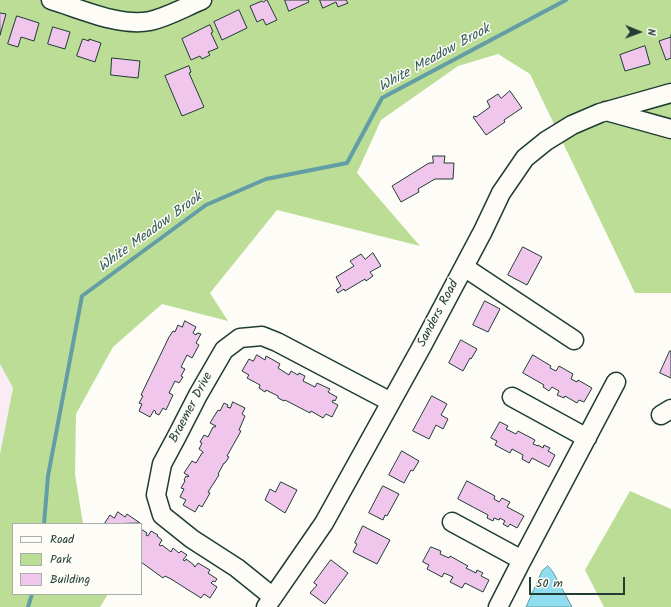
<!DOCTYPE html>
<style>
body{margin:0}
#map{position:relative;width:671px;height:607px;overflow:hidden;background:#fdfcf7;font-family:Kalam,sans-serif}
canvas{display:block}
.legend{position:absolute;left:12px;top:523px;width:130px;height:72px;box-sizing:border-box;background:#fdfcf7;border:1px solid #a4b0a9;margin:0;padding:5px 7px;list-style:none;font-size:12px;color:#1f3d34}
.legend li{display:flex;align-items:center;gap:8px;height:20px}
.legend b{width:20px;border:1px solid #a4b0a9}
.north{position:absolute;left:619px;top:12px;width:40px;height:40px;-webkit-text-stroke:3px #fdfcf7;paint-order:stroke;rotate:91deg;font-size:11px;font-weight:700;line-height:16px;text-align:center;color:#1f3d34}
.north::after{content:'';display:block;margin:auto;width:14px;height:18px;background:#1f3d34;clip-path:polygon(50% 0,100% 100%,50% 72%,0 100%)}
.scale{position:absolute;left:529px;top:577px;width:96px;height:18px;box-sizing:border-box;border:2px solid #1f3d34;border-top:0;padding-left:5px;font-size:12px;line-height:14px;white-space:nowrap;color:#1f3d34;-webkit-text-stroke:3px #fdfcf7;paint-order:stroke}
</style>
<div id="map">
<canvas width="671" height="607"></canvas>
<ul class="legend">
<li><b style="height:5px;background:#fdfcf7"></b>Road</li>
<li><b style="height:11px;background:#bbdd96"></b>Park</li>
<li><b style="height:11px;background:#f1c6ec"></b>Building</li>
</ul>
<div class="north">N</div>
<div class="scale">50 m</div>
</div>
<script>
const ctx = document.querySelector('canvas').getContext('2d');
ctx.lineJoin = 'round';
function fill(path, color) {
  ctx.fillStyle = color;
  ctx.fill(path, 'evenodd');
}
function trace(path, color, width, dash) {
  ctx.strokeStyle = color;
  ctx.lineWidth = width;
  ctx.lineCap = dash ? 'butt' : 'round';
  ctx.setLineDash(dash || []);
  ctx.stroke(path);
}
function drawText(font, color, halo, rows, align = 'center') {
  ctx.font = font + ' Kalam,sans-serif';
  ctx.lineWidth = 3;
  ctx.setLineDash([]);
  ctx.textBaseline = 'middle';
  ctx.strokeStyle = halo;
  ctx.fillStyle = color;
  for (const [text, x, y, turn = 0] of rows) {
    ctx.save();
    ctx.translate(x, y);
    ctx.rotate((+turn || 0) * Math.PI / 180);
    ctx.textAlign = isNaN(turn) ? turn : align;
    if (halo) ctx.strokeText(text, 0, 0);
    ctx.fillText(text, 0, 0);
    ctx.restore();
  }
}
fill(new Path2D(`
 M 0,364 L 13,388 L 0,454 Z`), '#f9ecf4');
fill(new Path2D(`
 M 0,0 L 671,0 L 671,293 L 635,293 L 530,74 L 498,54 L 458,66 L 381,120 L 357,173 L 420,246 L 277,210 L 210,293 L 228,321 L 162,304 L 113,347 L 76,414 L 75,474 L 83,524 L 13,524 L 13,594 L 108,594 L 100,607 L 0,607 L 0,454 L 13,388 L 0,364 Z
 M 630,491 L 671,509 L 671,607 L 604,607 L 585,570 Z`), '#bbdd96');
const water = new Path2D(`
 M 548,566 L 553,572 L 572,607 L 526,607 L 542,571 Z`);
fill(water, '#90ddf0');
trace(water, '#639da5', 1);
trace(new Path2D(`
 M 44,524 L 48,476 L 82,296 L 206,205 L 266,179 L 347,163 L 382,98 L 566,0
 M 28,607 L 32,594`), '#639da5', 4);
const building = new Path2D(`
 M 267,0 L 277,20 L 266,25 L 263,19 L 257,22 L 250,6 L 262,1 L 263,2 Z
 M 285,0 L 308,0 L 309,2 L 289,11 Z
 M 320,0 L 346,0 L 348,3 L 338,7 L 336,2 L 323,8 Z
 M 239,10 L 247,28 L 222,40 L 214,22 Z
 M 0,13 L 6,14 L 0,35 Z
 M 17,16 L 39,23 L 34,41 L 21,37 L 18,47 L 8,44 Z
 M 210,25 L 213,32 L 211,33 L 218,48 L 208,52 L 210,55 L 202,59 L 200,56 L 191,60 L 182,39 Z
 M 53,27 L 70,32 L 65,49 L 48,44 Z
 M 671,35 L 671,58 L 666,60 L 659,41 L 671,37 Z
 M 83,39 L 89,41 L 89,39 L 101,43 L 95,62 L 77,56 Z
 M 645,46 L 650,64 L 625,71 L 620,55 Z
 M 112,58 L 140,61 L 138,78 L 111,75 Z
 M 189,66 L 191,72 L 189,73 L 204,107 L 182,116 L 165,76 Z
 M 510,91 L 522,108 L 504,120 L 505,122 L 486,135 L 473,117 L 475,116 L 476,117 L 490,107 L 487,101 L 498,94 L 501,98 Z
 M 433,156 L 445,156 L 444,163 L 454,163 L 453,179 L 435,179 L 418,189 L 419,192 L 401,202 L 392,186 L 429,163 L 433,163 Z
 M 523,247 L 542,257 L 527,285 L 508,275 Z
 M 373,253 L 381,266 L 370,272 L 373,276 L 366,281 L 365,279 L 345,291 L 344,289 L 338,293 L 336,290 L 341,286 L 336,277 L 354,266 L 350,261 L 361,254 L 365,259 Z
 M 485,301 L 500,309 L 488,332 L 473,325 Z
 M 185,321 L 196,327 L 193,333 L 196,335 L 197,333 L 201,334 L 196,343 L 199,345 L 192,358 L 187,355 L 181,367 L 185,369 L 181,376 L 183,377 L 179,383 L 175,381 L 169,393 L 173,395 L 166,410 L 163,408 L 159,415 L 155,413 L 156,412 L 154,410 L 150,417 L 139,411 L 142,404 L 139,403 L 143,396 L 141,395 L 169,337 L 173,331 L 175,332 L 178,325 L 182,327 Z
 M 461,340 L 477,349 L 471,359 L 470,358 L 463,371 L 449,363 Z
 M 670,351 L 671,351 L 671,378 L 660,373 Z
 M 257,355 L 265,360 L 266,356 L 275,361 L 280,364 L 278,368 L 289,375 L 291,371 L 298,375 L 299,373 L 305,376 L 303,381 L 315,387 L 317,383 L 330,389 L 328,392 L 337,397 L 335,401 L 333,400 L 332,402 L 338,405 L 332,417 L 326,414 L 323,418 L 311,411 L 310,413 L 285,400 L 284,401 L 278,398 L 278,396 L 266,390 L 265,392 L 259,388 L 260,385 L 247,378 L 249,375 L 242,371 L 249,359 L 253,361 Z
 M 533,355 L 551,366 L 550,368 L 556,371 L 559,366 L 573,374 L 571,379 L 577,382 L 578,380 L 592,388 L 584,402 L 579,400 L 577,403 L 565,396 L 564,398 L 557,395 L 559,391 L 552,387 L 549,391 L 543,387 L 544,385 L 523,373 Z
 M 432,396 L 447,404 L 441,415 L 448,419 L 443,429 L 436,425 L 429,439 L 413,431 Z
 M 233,402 L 245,408 L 242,414 L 245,416 L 239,430 L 241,431 L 227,456 L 229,457 L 225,463 L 224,463 L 218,474 L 219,475 L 208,492 L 210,493 L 202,507 L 199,505 L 195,512 L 183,505 L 186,500 L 180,497 L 184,489 L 181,488 L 185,481 L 184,480 L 186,476 L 188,477 L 189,476 L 184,473 L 192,461 L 196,463 L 202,453 L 203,453 L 203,452 L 199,449 L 202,443 L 200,442 L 204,435 L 208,437 L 213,427 L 215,427 L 216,426 L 210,423 L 218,410 L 220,411 L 224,403 L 228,405 L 227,407 L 230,408 Z
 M 500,422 L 508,426 L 506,429 L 516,434 L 518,431 L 535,440 L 533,444 L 538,446 L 538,445 L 543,448 L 544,445 L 550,448 L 548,451 L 555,455 L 549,467 L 532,458 L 529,463 L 522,459 L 523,455 L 512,449 L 510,453 L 495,445 L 497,441 L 491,438 Z
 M 402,451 L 419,461 L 413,471 L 411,470 L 404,483 L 389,475 Z
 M 467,481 L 495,496 L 494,499 L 499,502 L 502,498 L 510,502 L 507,507 L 524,516 L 517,528 L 510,524 L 508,527 L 503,524 L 505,521 L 500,518 L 499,520 L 494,518 L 493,521 L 487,518 L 488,515 L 458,499 Z
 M 281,482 L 297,490 L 285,513 L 265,500 L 270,489 L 275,492 Z
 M 383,486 L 399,494 L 387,516 L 385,515 L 383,520 L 369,513 Z
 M 118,512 L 125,517 L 127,514 L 140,523 L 104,524 L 110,515 L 114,518 Z
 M 363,526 L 390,540 L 377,564 L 353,552 L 357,544 L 355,543 Z
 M 141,529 L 147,533 L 146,535 L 148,536 L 151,531 L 158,535 L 157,536 L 162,540 L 159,545 L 161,546 L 162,545 L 171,552 L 173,548 L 179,553 L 181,551 L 187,555 L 183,560 L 185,561 L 186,559 L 194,565 L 194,566 L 195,567 L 198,563 L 210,570 L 208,573 L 217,579 L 215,582 L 213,581 L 211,583 L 217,587 L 210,598 L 204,594 L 201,598 L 171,579 L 165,576 L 163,578 L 141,562 Z
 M 431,547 L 441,551 L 440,554 L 449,558 L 450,556 L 468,566 L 466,568 L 476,573 L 477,570 L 483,573 L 481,576 L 489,580 L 483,592 L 465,583 L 462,588 L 450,582 L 453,577 L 444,573 L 442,577 L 427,569 L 429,565 L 423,562 Z
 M 331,560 L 348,573 L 325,604 L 310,593 L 317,585 L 314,583 Z`);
fill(building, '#f1c6ec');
trace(building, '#1f3d34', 1);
const minor = new Path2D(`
 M 51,0 C 81,9 119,27 150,21 C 168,17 185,7 202,0
 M 606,111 L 671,129
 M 464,267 L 574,340
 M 512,397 L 587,438
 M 661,415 L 671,409
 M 452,522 L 522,560 L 498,607
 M 522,560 L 616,382
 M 273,597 L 237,568 L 192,539 L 162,515 L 156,495 L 162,464 L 177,436 L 198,395 L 224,350 L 240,338 L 262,336 L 277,342 L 391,402
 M 266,607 L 324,523 L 422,346 L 483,231 L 501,193 L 525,158 L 546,141 L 572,125 L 600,113 L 671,93`);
trace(minor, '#1f3d34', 21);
trace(minor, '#fdfcf7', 18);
drawText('13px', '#1f3d34', '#fdfcf7', [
 ["Sanders Road",439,314,-62],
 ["Braemer Drive",192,408,-62]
]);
drawText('italic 14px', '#365d5a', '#fdfcf7', [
 ["White Meadow Brook",435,59,-29],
 ["White Meadow Brook",151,233,-36]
]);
</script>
